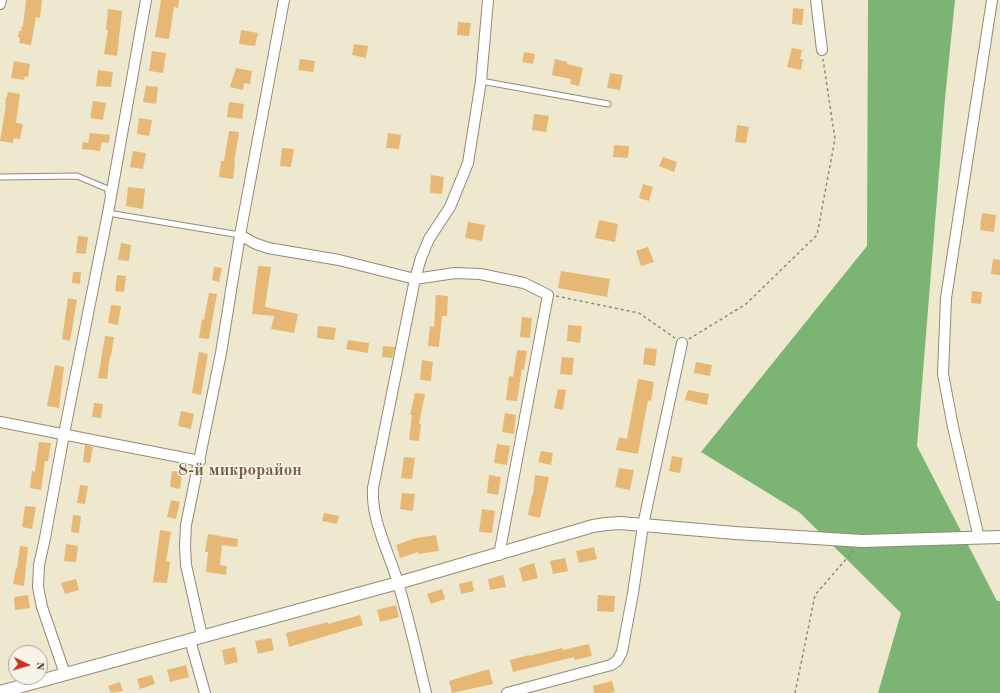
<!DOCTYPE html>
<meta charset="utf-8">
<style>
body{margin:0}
#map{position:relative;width:1000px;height:693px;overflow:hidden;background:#eee8ce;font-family:"Old Standard TT",serif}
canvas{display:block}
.north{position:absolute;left:8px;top:645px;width:40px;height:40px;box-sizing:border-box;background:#f7f3e8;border:1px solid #aca397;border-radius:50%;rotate:95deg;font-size:11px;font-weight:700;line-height:16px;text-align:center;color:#3b2a1e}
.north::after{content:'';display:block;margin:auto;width:14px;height:18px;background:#c8321e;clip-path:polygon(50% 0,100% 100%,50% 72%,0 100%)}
</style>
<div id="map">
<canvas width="1000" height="693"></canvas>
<div class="north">N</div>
</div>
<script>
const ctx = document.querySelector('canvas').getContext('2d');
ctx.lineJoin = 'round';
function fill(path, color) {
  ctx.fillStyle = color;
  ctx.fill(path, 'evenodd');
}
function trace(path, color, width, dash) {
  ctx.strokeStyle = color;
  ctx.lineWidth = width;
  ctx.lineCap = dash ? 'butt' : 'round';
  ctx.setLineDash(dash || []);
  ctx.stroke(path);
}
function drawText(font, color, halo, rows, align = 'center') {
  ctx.font = font + ' "Old Standard TT",serif';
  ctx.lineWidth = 3.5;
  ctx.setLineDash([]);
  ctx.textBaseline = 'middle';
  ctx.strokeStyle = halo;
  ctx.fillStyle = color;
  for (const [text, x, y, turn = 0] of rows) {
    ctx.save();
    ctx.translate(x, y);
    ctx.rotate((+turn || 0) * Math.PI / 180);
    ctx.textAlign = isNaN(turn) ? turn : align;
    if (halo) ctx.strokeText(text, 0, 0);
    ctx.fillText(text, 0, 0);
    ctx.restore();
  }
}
fill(new Path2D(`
 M 868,0 L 955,0 L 945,99 L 917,446 L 997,601 L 1000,601 L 1000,693 L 878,693 L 901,613 L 799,512 L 701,452 L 867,246 Z`), '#7cb573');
fill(new Path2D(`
 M 26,0 L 42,0 L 40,18 L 36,17 L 31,45 L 19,43 L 20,37 L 18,37 L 19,31 L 21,31 L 22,26 L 23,26 Z
 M 161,0 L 179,0 L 178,8 L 174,7 L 169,39 L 155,37 Z
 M 793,8 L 804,9 L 802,25 L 792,24 Z
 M 108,9 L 122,11 L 117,56 L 104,54 L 108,30 L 106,30 Z
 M 458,22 L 471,23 L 469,36 L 457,35 Z
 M 241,30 L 258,33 L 255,46 L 239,44 Z
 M 354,44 L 368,46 L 366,58 L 352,55 Z
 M 792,48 L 802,50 L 800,59 L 803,59 L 801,70 L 787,67 Z
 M 152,51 L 166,53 L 163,73 L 149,71 Z
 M 524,52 L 535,54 L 533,64 L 522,62 Z
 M 300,59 L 315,61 L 313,72 L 298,70 Z
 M 555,59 L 567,62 L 567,64 L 583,68 L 579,86 L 570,84 L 571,79 L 552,75 Z
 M 14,61 L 30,64 L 28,77 L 25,76 L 24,80 L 11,78 Z
 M 236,68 L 252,71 L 250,84 L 244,83 L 243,90 L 230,87 Z
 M 98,70 L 113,72 L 111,87 L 96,86 Z
 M 610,73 L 623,75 L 620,90 L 607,88 Z
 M 146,86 L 158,87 L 156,104 L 143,102 Z
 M 8,92 L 20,94 L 16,123 L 23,124 L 20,139 L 14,138 L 13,143 L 0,141 L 6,105 L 5,105 L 6,97 L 7,97 Z
 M 93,101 L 106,103 L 103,120 L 90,118 Z
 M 229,102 L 244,104 L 242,119 L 227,117 Z
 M 534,114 L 549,116 L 546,132 L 532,130 Z
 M 139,118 L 152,120 L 149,136 L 137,134 Z
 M 737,125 L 749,127 L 746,143 L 735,142 Z
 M 229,131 L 239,132 L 234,163 L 235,163 L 233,179 L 219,177 L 221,161 L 224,161 Z
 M 90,133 L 110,135 L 109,143 L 102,142 L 100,151 L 82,149 L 83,142 L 88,143 Z
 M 388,133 L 401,135 L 399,149 L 386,148 Z
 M 614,145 L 629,146 L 628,158 L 613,157 Z
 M 282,148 L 294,149 L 291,167 L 280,166 Z
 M 133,151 L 146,153 L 143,169 L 130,167 Z
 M 663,157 L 677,162 L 674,172 L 659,166 Z
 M 431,175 L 444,177 L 442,194 L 430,193 Z
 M 643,184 L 653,187 L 649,201 L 639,198 Z
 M 128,187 L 145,189 L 143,209 L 126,206 Z
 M 982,213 L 996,215 L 994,232 L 980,230 Z
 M 599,220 L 618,224 L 615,242 L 595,238 Z
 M 468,222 L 485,225 L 482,241 L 465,238 Z
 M 78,236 L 88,237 L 86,254 L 76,253 Z
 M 121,243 L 131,245 L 129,261 L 118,260 Z
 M 648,247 L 654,262 L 641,266 L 636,251 Z
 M 993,259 L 1000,260 L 1000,275 L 991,274 Z
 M 258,266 L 271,267 L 265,307 L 298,314 L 294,333 L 271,329 L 274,316 L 252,314 Z
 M 214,267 L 222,268 L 219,282 L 212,280 Z
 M 561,271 L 610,279 L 607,297 L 558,288 Z
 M 73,272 L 81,272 L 80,284 L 72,283 Z
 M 117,275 L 126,276 L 124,292 L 115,291 Z
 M 972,291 L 982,292 L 981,304 L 971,303 Z
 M 209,293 L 217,294 L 209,339 L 199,338 L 202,319 L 204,320 Z
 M 436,295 L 448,296 L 447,316 L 442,316 L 439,347 L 428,346 L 430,326 L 434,327 Z
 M 68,298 L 77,300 L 70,341 L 62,339 Z
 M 111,305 L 121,306 L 118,325 L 108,323 Z
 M 522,317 L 532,318 L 530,338 L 520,337 Z
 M 568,325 L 582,326 L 580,343 L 567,341 Z
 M 318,326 L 336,328 L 334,340 L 317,338 Z
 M 105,336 L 114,337 L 111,356 L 110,356 L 107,379 L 98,378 Z
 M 348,340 L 369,343 L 368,353 L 346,349 Z
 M 383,346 L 395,347 L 392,358 L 382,357 Z
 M 645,348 L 657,349 L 655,366 L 643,364 Z
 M 517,350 L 527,351 L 524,370 L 522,369 L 517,401 L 506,400 L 509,376 L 513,377 Z
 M 199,352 L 208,354 L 201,395 L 192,393 Z
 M 562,357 L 574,358 L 572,375 L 560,374 Z
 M 422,360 L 433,362 L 431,381 L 420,380 Z
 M 696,362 L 712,365 L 710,376 L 694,373 Z
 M 55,365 L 64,367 L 59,408 L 47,406 Z
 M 638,379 L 654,382 L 651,401 L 648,400 L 638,454 L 616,450 L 619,437 L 627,439 Z
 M 558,389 L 566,390 L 563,410 L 554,408 Z
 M 688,390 L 709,394 L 707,405 L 685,400 Z
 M 415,393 L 425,394 L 419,424 L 421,424 L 419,441 L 409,440 L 412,415 L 410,415 Z
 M 94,403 L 103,404 L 101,418 L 92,417 Z
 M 181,411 L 194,414 L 191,429 L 178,426 Z
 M 505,413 L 516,415 L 514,434 L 502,432 Z
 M 39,442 L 51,443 L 48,461 L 45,461 L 41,490 L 30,488 L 32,471 L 35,472 Z
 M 497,444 L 510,446 L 507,465 L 494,463 Z
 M 85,445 L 93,447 L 90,463 L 83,462 Z
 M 541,451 L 553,453 L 551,465 L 538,462 Z
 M 672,456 L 683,458 L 680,473 L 669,471 Z
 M 404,457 L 415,458 L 412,479 L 401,478 Z
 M 619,468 L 634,470 L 630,490 L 615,487 Z
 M 172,471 L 182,472 L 180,489 L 170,487 Z
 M 489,475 L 501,477 L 498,495 L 487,493 Z
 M 535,475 L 549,477 L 540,518 L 528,515 L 532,495 L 533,495 Z
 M 80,485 L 88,486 L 85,504 L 77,503 Z
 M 402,493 L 415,494 L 413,511 L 400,509 Z
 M 171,500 L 180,502 L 176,519 L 167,517 Z
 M 25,506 L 36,507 L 32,529 L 22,527 Z
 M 482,509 L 495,511 L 492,533 L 479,532 Z
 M 324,513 L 339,516 L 337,524 L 322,521 Z
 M 73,515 L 81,516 L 79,533 L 71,532 Z
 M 160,530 L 171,532 L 166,561 L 170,562 L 167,583 L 153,582 Z
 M 208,534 L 238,539 L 237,547 L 222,545 L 220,565 L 227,566 L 226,575 L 206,572 L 208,552 L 205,552 Z
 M 436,535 L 439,551 L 418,554 L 418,552 L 400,558 L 396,545 L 416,538 Z
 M 66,544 L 78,546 L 76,562 L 64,561 Z
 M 20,546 L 28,547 L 24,586 L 13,584 L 16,568 L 17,568 Z
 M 594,547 L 597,559 L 579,563 L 576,551 Z
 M 565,558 L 568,571 L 553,574 L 550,561 Z
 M 534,563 L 538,578 L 523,582 L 519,568 Z
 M 503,575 L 506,587 L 490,590 L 488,579 Z
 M 76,579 L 79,590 L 65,594 L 61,583 Z
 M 472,581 L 474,591 L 461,594 L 459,584 Z
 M 442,589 L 445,599 L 431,604 L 427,594 Z
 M 28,595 L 30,608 L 15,610 L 14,597 Z
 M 598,595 L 615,596 L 614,612 L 597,611 Z
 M 396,605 L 399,617 L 380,622 L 377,610 Z
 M 360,615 L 363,625 L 289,647 L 286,633 L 328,622 L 328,624 Z
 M 271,638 L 274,650 L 258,654 L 255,641 Z
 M 589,644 L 592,656 L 575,660 L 574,657 L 513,672 L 510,660 L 529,655 L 529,656 L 562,648 L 563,650 Z
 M 235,647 L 238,662 L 225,665 L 222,650 Z
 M 186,665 L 189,677 L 170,682 L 167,670 Z
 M 489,669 L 493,684 L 452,693 L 449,681 Z
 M 152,675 L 155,684 L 140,689 L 137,679 Z
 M 612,681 L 615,692 L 609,693 L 594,693 L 593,686 Z
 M 120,682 L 123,691 L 111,693 L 108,686 Z`), '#e7b875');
const service = new Path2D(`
 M 481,81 L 608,104
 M 0,177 L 77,176 L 108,189 L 108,193
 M 108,213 L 240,235`);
const minor = new Path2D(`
 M 816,0 L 822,50
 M 0,4 L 1,0
 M 240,235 L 254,243 L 268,248 L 339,260 L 415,279 L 421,258 L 429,239 L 450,207 L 468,163 L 481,81 L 488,0
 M 0,422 L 200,461
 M 979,538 L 953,427 L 943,374 L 946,298 L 992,0
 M 202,636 L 186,565 L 185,545 L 186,525 L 221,353 L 240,235 L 284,0
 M 190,640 L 205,693
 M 65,674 L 42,607 L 38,587 L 39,565 L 45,538 L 64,434 L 108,213 L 146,0
 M 426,693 C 417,656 409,619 398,583 C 389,552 371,521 373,488 L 415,279 L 455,273 L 480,274 L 524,283 L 548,295 L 499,555
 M 507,693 L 611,665 L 617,661 L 622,652 L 633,593 L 643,525 L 682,343`);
const tertiary = new Path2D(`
 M 0,692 L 398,583 L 593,526 L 606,524 L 620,523 L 735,533 L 862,541 L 1000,537`);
trace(service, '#948976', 7);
trace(minor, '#948976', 12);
trace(tertiary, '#948976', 14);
trace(new Path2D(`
 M 556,296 L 639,313 L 675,338
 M 689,339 L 746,304 L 817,235 L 835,139 L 823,59
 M 795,693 L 815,595 L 854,550`), '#948976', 1.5, [3, 3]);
trace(service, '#fff', 5);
trace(minor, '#fff', 10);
trace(tertiary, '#fff', 12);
drawText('bold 17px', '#775c3c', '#f7f3e8', [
 ["8-й микрорайон",240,471]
]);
</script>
